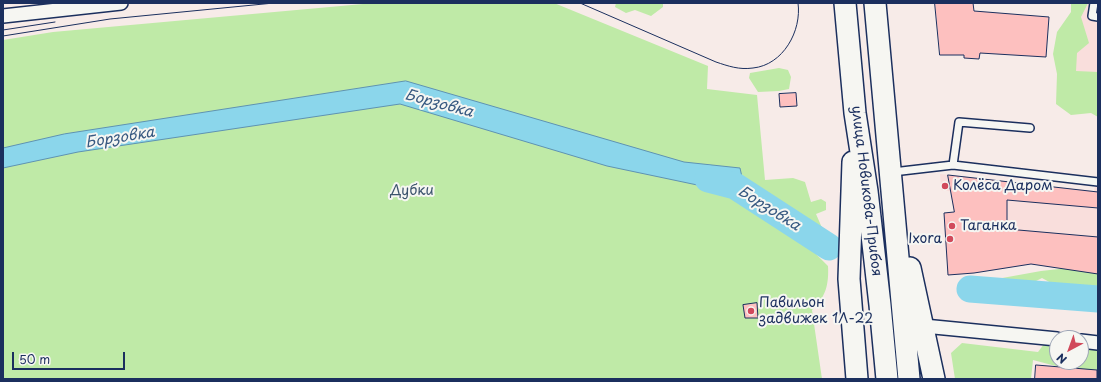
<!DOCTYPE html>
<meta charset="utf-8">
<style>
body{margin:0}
#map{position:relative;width:1101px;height:382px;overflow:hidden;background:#f7ebe8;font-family:"Playpen Sans",sans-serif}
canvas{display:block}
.frame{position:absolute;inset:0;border:4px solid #1b2f5e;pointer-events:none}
.north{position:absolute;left:1049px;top:330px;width:40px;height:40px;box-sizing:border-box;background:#f6f6f2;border:1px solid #9ea6b7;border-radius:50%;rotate:221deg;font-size:11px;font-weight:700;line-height:16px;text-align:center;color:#1b2f5e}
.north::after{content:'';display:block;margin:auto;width:14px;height:18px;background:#d1495b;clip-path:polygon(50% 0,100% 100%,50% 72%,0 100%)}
.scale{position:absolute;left:12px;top:352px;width:113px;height:18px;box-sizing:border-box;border:2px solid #1b2f5e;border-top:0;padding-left:5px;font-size:12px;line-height:14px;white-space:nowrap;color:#1b2f5e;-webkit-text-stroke:3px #f6f6f2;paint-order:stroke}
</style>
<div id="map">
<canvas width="1101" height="382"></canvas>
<div class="frame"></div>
<div class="north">N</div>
<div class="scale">50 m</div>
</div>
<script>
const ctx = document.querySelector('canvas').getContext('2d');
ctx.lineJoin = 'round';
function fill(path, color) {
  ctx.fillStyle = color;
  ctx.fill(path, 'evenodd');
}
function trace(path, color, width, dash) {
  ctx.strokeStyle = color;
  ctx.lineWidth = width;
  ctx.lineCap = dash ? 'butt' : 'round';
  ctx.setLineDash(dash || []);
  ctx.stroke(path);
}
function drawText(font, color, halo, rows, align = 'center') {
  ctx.font = font + ' "Playpen Sans",sans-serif';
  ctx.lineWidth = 4;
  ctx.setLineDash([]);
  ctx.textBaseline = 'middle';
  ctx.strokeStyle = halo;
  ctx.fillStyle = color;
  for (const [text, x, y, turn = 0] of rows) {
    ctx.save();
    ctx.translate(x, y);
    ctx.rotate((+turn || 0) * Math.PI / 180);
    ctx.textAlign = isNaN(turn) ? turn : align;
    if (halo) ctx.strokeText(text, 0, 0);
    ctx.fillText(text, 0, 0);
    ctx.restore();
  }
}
fill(new Path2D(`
 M 1075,3 L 1098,3 L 1098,88 L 1068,85 Z
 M 1098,172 L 1098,274 L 1031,264 L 968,194 L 941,190 L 940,174 L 1094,191 Z`), '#f9dedc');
fill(new Path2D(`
 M 374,3 L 554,3 L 708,66 L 707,89 L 757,95 L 765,180 L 793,178 L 805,182 L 811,202 L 821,199 L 826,202 L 826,210 L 816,214 L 826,237 L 825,243 L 818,246 L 815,253 L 828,266 C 829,284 826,297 812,310 L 822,379 L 3,379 L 3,40 L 53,32 Z
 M 616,3 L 663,3 L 663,7 L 651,16 L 635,10 L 626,13 L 615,7 Z
 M 1071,3 L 1088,3 L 1081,17 L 1089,43 L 1077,53 L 1076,71 L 1098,72 L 1098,117 L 1091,113 L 1071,115 L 1056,104 L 1057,74 L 1053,54 L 1057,32 L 1071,12 Z
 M 779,68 L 788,70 L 791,77 L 789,89 L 779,91 L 758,92 L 749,78 L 750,73 Z
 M 1095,265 L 1098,267 L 1098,287 L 1053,284 L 1042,278 L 1000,299 L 975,298 L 980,282 L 1041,271 Z
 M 1053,332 L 1092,338 L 1098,343 L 1098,373 L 1090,375 L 1033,360 L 1031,379 L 955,379 L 951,353 L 962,343 L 1038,352 ZM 1057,338 L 1081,338 L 1081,362 L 1057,362 Z`), '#bfeaa7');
const water = new Path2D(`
 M 406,81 L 684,162 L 740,168 L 744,186 L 740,194 L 607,166 L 400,104 L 78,152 L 3,168 L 3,148 L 64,134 Z`);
fill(water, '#8bd6eb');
trace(water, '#5e93b3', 1);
trace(new Path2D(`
 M 708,179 L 735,186 L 829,247
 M 970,289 L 1098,299`), '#8bd6eb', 27);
const building = new Path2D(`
 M 935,3 L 973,3 L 974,11 L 1049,17 L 1046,57 L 980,53 L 979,59 L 964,58 L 964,55 L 940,55 Z
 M 796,93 L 797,106 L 780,107 L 779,94 Z
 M 948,175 L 1098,192 L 1098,208 L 1007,200 L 1007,229 L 1098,237 L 1098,274 L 1031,264 L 974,273 L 948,275 L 944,213 L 954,212 Z
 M 757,303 L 758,318 L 745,318 L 743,305 Z
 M 1036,365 L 1097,370 L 1097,379 L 1035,379 Z`);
fill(building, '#fdc0bf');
trace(building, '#1b2f5e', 1);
const lane = new Path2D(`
 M 1094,3 L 1092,16 L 1098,17
 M 953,165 L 1098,182
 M 893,172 L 953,165 L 959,122 L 1030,128`);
const street = new Path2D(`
 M 3,16 L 121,3
 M 924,326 L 1057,339
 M 1081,341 L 1098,343`);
const primary = new Path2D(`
 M 845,3 L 855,113 L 867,191 L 880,305 L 887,379
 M 875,3 L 909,379
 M 853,162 L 849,279 L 857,379
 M 910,268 L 934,379`);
trace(lane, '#1b2f5e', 10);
trace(street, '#1b2f5e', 16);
trace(primary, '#1b2f5e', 24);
trace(lane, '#f6f6f2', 7);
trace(street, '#f6f6f2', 13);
trace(primary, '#f6f6f2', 21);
trace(new Path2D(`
 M 580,3 L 716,62 C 728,66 739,70 753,68 C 783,65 802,31 798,3
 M 3,30 L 55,22
 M 3,36 L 110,19 L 274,3`), '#1b2f5e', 1);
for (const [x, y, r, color] of [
 [945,186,4,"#d1495b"],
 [952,226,4,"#d1495b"],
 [950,239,4,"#d1495b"],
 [751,311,4,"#d1495b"]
]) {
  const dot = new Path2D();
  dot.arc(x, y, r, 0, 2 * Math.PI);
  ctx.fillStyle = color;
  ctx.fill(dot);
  trace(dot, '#f6f6f2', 1.5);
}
drawText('14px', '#1b2f5e', '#f6f6f2', [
 ["Колёса Даром",953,186],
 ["Таганка",960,226],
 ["Ixora",942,239,"right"],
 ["Павильон",759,303],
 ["задвижек 1Л-22",759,319]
], 'left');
drawText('14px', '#3c546d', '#f6f6f2', [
 ["Дубки",412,191]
]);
drawText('14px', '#1b2f5e', '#f6f6f2', [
 ["улица Новикова-Прибоя",866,191,83]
]);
drawText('italic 15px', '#375981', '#f6f6f2', [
 ["Борзовка",439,104,15],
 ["Борзовка",120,138,-9],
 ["Борзовка",769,209,32]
]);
</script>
